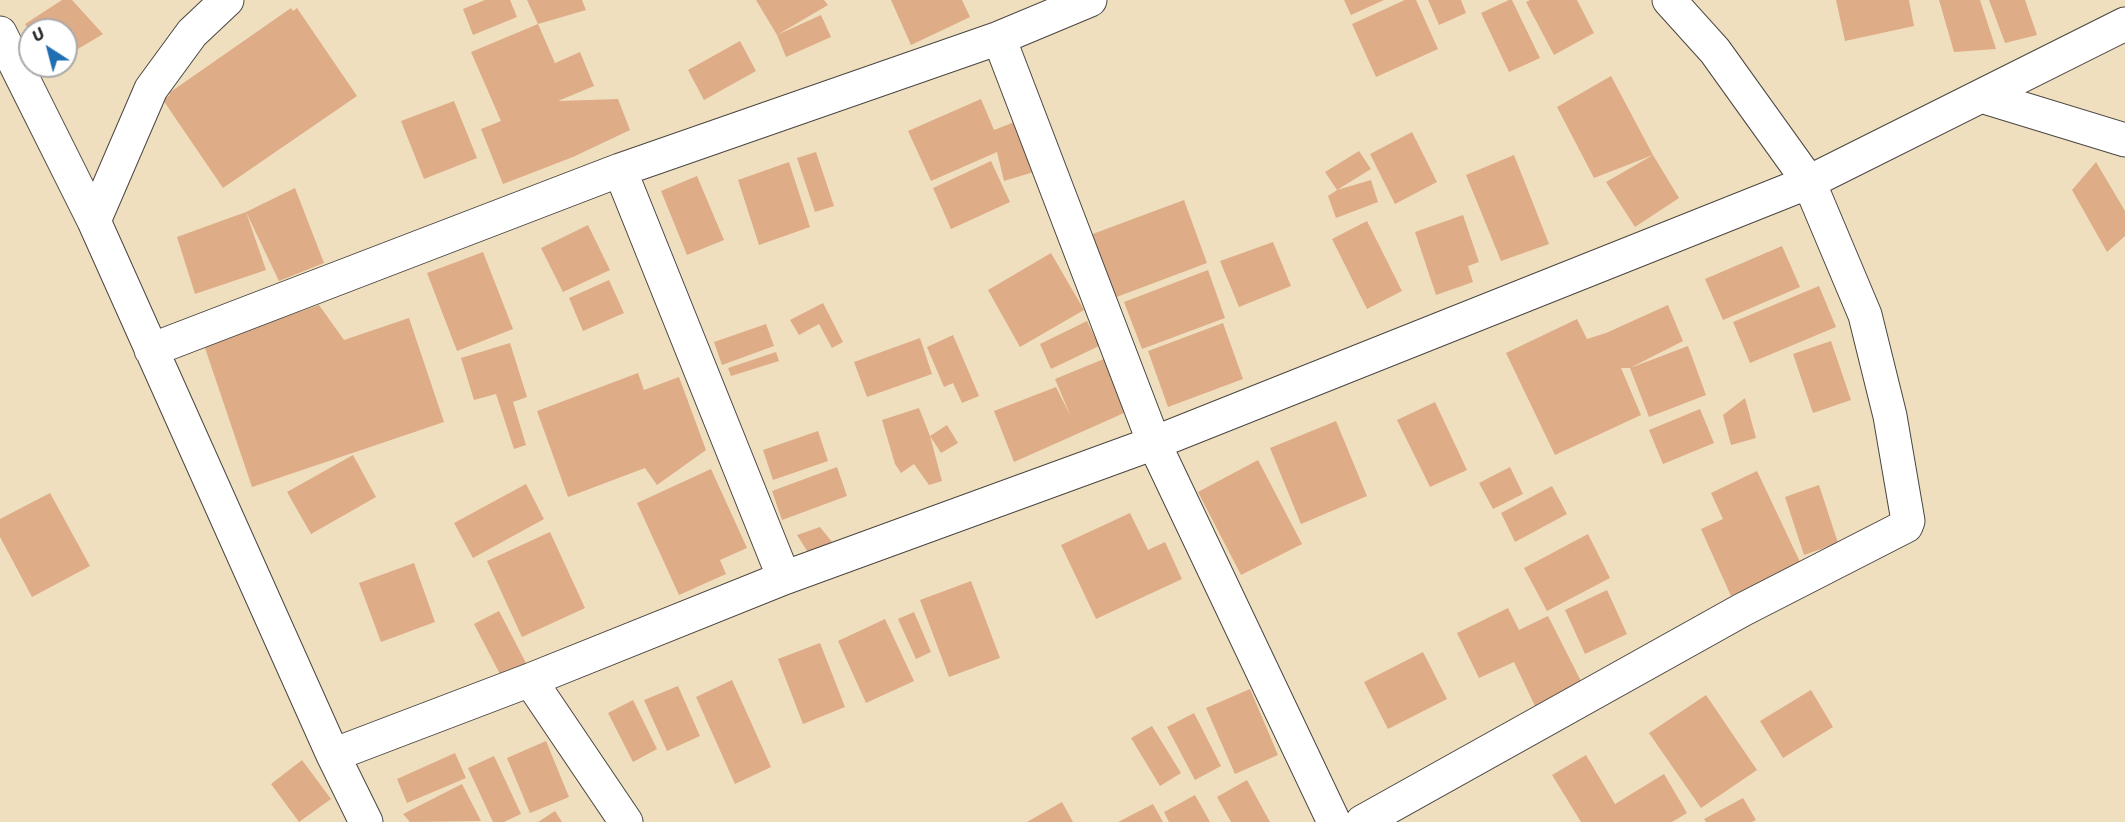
<!DOCTYPE html>
<style>
body{margin:0}
#map{position:relative;width:2125px;height:822px;overflow:hidden;background:#f0dfbf;font-family:Sriracha,sans-serif}
canvas{display:block}
.north{position:absolute;left:18px;top:18px;width:60px;height:60px;box-sizing:border-box;background:#fff;border:2px solid #aaa;border-radius:50%;rotate:324deg;font-size:16px;font-weight:700;line-height:24px;text-align:center;color:#2b2b2b}
.north::after{content:'';display:block;margin:auto;width:21px;height:27px;background:#1f6fb2;clip-path:polygon(50% 0,100% 100%,50% 72%,0 100%)}
</style>
<div id="map">
<canvas width="2125" height="822"></canvas>
<div class="north">U</div>
</div>
<script>
const ctx = document.querySelector('canvas').getContext('2d');
ctx.lineJoin = 'round';
function fill(path, color) {
  ctx.fillStyle = color;
  ctx.fill(path, 'evenodd');
}
function trace(path, color, width, dash) {
  ctx.strokeStyle = color;
  ctx.lineWidth = width;
  ctx.lineCap = dash ? 'butt' : 'round';
  ctx.setLineDash(dash || []);
  ctx.stroke(path);
}
fill(new Path2D(`
 M 62,0 L 72,0 L 103,34 L 66,56 L 66,30 L 29,30 L 25,24 Z
 M 485,0 L 510,0 L 517,17 L 473,35 L 463,9 Z
 M 527,0 L 582,0 L 586,10 L 538,24 Z
 M 756,0 L 824,0 L 828,5 L 777,35 Z
 M 891,0 L 962,0 L 970,17 L 911,45 Z
 M 1344,0 L 1384,0 L 1351,15 Z
 M 1405,0 L 1416,0 L 1438,49 L 1376,77 L 1352,24 Z
 M 1428,0 L 1461,0 L 1466,13 L 1439,25 Z
 M 1509,0 L 1512,0 L 1540,58 L 1509,72 L 1481,13 Z
 M 1530,0 L 1577,0 L 1594,33 L 1554,55 L 1526,2 Z
 M 1836,0 L 1909,0 L 1914,26 L 1845,41 Z
 M 1939,0 L 1980,0 L 1996,49 L 1954,52 Z
 M 1989,0 L 2025,0 L 2037,35 L 2005,43 Z
 M 291,8 L 293,11 L 297,8 L 357,96 L 223,188 L 163,100 L 170,95 L 169,93 Z
 M 821,15 L 831,37 L 786,57 L 777,35 Z
 M 538,24 L 555,63 L 580,52 L 594,86 L 558,101 L 618,99 L 630,130 L 573,157 L 503,184 L 481,129 L 501,121 L 471,52 Z
 M 740,41 L 756,71 L 704,100 L 688,70 Z
 M 1611,76 L 1653,155 L 1594,178 L 1557,107 Z
 M 981,99 L 994,130 L 1017,121 L 1037,171 L 1004,181 L 997,152 L 931,181 L 908,131 Z
 M 454,101 L 477,158 L 424,179 L 401,121 Z
 M 1412,132 L 1437,182 L 1395,204 L 1370,154 Z
 M 1359,151 L 1371,169 L 1337,190 L 1325,172 Z
 M 816,152 L 834,206 L 815,212 L 797,158 Z
 M 1514,155 L 1549,244 L 1501,261 L 1466,175 Z
 M 1653,155 L 1679,198 L 1635,227 L 1606,182 Z
 M 991,161 L 1010,202 L 951,229 L 933,188 Z
 M 789,162 L 810,227 L 759,245 L 738,180 Z
 M 2096,162 L 2125,211 L 2125,236 L 2107,252 L 2072,190 Z
 M 697,176 L 724,240 L 687,255 L 661,191 Z
 M 1371,180 L 1378,202 L 1336,218 L 1328,196 L 1337,190 Z
 M 295,188 L 324,263 L 279,281 L 246,212 Z
 M 1184,200 L 1207,263 L 1114,298 L 1090,235 Z
 M 246,212 L 266,270 L 195,294 L 177,237 Z
 M 1463,215 L 1479,262 L 1468,266 L 1473,282 L 1436,295 L 1415,232 Z
 M 1367,221 L 1402,291 L 1367,309 L 1332,239 Z
 M 588,225 L 610,270 L 563,292 L 541,248 Z
 M 1273,242 L 1291,286 L 1239,307 L 1220,261 Z
 M 1782,246 L 1800,287 L 1723,320 L 1705,279 Z
 M 483,252 L 513,329 L 457,351 L 427,273 Z
 M 1051,253 L 1084,310 L 1020,347 L 988,290 Z
 M 1208,270 L 1225,318 L 1142,349 L 1124,302 Z
 M 609,280 L 624,313 L 583,331 L 569,298 Z
 M 1819,286 L 1836,327 L 1750,363 L 1733,322 Z
 M 823,303 L 843,342 L 832,348 L 819,324 L 799,335 L 790,320 Z
 M 319,305 L 344,340 L 409,318 L 444,422 L 252,487 L 204,345 Z
 M 1668,305 L 1683,341 L 1630,368 L 1621,368 L 1641,415 L 1555,455 L 1506,353 L 1577,319 L 1587,339 L 1606,333 Z
 M 1087,321 L 1099,346 L 1051,369 L 1040,344 Z
 M 1223,323 L 1243,379 L 1168,407 L 1148,351 Z
 M 766,324 L 774,346 L 722,365 L 714,342 Z
 M 953,335 L 979,396 L 962,403 L 953,383 L 944,387 L 927,347 Z
 M 920,338 L 932,374 L 867,397 L 854,362 Z
 M 1831,341 L 1851,400 L 1813,413 L 1793,354 Z
 M 510,343 L 527,397 L 513,402 L 526,445 L 514,449 L 496,394 L 474,400 L 461,358 Z
 M 1688,346 L 1706,395 L 1649,417 L 1630,368 Z
 M 776,352 L 779,361 L 731,376 L 728,368 Z
 M 1111,356 L 1133,409 L 1014,462 L 994,411 L 1056,387 L 1071,417 L 1055,379 Z
 M 638,373 L 644,390 L 679,377 L 706,450 L 657,485 L 645,468 L 568,497 L 537,411 Z
 M 1745,398 L 1756,438 L 1731,445 L 1723,415 Z
 M 1435,402 L 1467,470 L 1430,487 L 1397,420 Z
 M 919,408 L 930,436 L 942,481 L 929,485 L 914,464 L 901,473 L 895,464 L 882,420 Z
 M 1700,409 L 1714,443 L 1663,464 L 1649,430 Z
 M 1336,421 L 1367,496 L 1301,524 L 1270,448 Z
 M 947,425 L 958,443 L 941,453 L 930,436 Z
 M 818,431 L 828,461 L 773,480 L 763,450 Z
 M 353,455 L 376,497 L 311,534 L 287,492 Z
 M 1258,460 L 1302,544 L 1241,575 L 1198,492 Z
 M 837,467 L 847,496 L 782,520 L 772,491 Z
 M 1510,467 L 1523,494 L 1493,509 L 1479,483 Z
 M 711,469 L 747,548 L 720,560 L 726,574 L 679,595 L 637,503 Z
 M 1757,471 L 1801,564 L 1731,596 L 1701,529 L 1723,519 L 1711,493 Z
 M 526,484 L 544,519 L 473,558 L 454,523 Z
 M 1819,485 L 1838,543 L 1804,555 L 1785,497 Z
 M 1552,486 L 1567,514 L 1515,542 L 1501,513 Z
 M 50,493 L 90,566 L 32,597 L 0,537 L 0,519 Z
 M 1130,513 L 1148,550 L 1165,542 L 1182,579 L 1096,619 L 1061,545 Z
 M 820,527 L 836,547 L 811,557 L 797,535 Z
 M 550,532 L 585,608 L 522,637 L 487,561 Z
 M 1588,534 L 1610,578 L 1547,611 L 1524,568 Z
 M 414,563 L 435,622 L 381,642 L 359,583 Z
 M 971,581 L 1000,658 L 949,677 L 920,600 Z
 M 1607,590 L 1627,634 L 1585,654 L 1565,610 Z
 M 1508,608 L 1519,630 L 1548,616 L 1583,685 L 1536,708 L 1514,662 L 1479,678 L 1457,633 Z
 M 499,611 L 526,663 L 501,676 L 474,624 Z
 M 914,612 L 931,652 L 916,659 L 898,619 Z
 M 885,619 L 914,681 L 866,703 L 838,641 Z
 M 820,643 L 845,707 L 803,724 L 778,659 Z
 M 1423,652 L 1447,699 L 1388,729 L 1364,682 Z
 M 732,680 L 771,767 L 735,784 L 696,697 Z
 M 678,686 L 700,736 L 667,751 L 644,700 Z
 M 1250,689 L 1278,755 L 1235,774 L 1206,708 Z
 M 1811,690 L 1833,727 L 1783,758 L 1760,721 Z
 M 1706,695 L 1757,770 L 1701,808 L 1649,733 Z
 M 633,700 L 657,749 L 633,762 L 608,713 Z
 M 1194,713 L 1221,766 L 1195,780 L 1167,727 Z
 M 1152,726 L 1181,773 L 1160,786 L 1131,738 Z
 M 546,741 L 569,797 L 530,813 L 507,758 Z
 M 455,753 L 466,778 L 407,803 L 397,779 Z
 M 1586,755 L 1615,804 L 1664,774 L 1687,813 L 1672,822 L 1581,822 L 1552,775 Z
 M 494,756 L 521,814 L 504,822 L 493,822 L 468,768 Z
 M 302,760 L 331,799 L 299,822 L 271,784 Z
 M 1247,780 L 1270,822 L 1231,822 L 1217,797 Z
 M 462,784 L 481,821 L 410,822 L 403,814 Z
 M 1195,795 L 1210,822 L 1169,822 L 1164,812 Z
 M 1743,798 L 1756,820 L 1752,822 L 1706,822 L 1704,819 Z
 M 1062,802 L 1073,822 L 1027,822 Z
 M 1153,804 L 1163,822 L 1118,822 Z
 M 555,811 L 562,822 L 538,822 Z`), '#deac87');
const street = new Path2D(`
 M 0,33 L 94,221 L 333,755 L 366,822
 M 999,38 L 1154,443 L 1334,822
 M 1981,96 L 2125,140
 M 620,170 L 784,578
 M 94,221 L 151,89 L 192,33 L 227,0
 M 151,350 L 620,170 L 999,38 L 1090,0
 M 530,680 L 626,822
 M 333,755 L 530,680 L 784,578 L 1154,443 L 1809,182 L 2125,24
 M 1362,822 L 1742,610 L 1906,526 L 1908,521 L 1890,416 L 1865,315 L 1809,182 L 1715,51 L 1669,0`);
trace(street, '#494641', 35);
trace(street, '#fff', 33);
</script>
